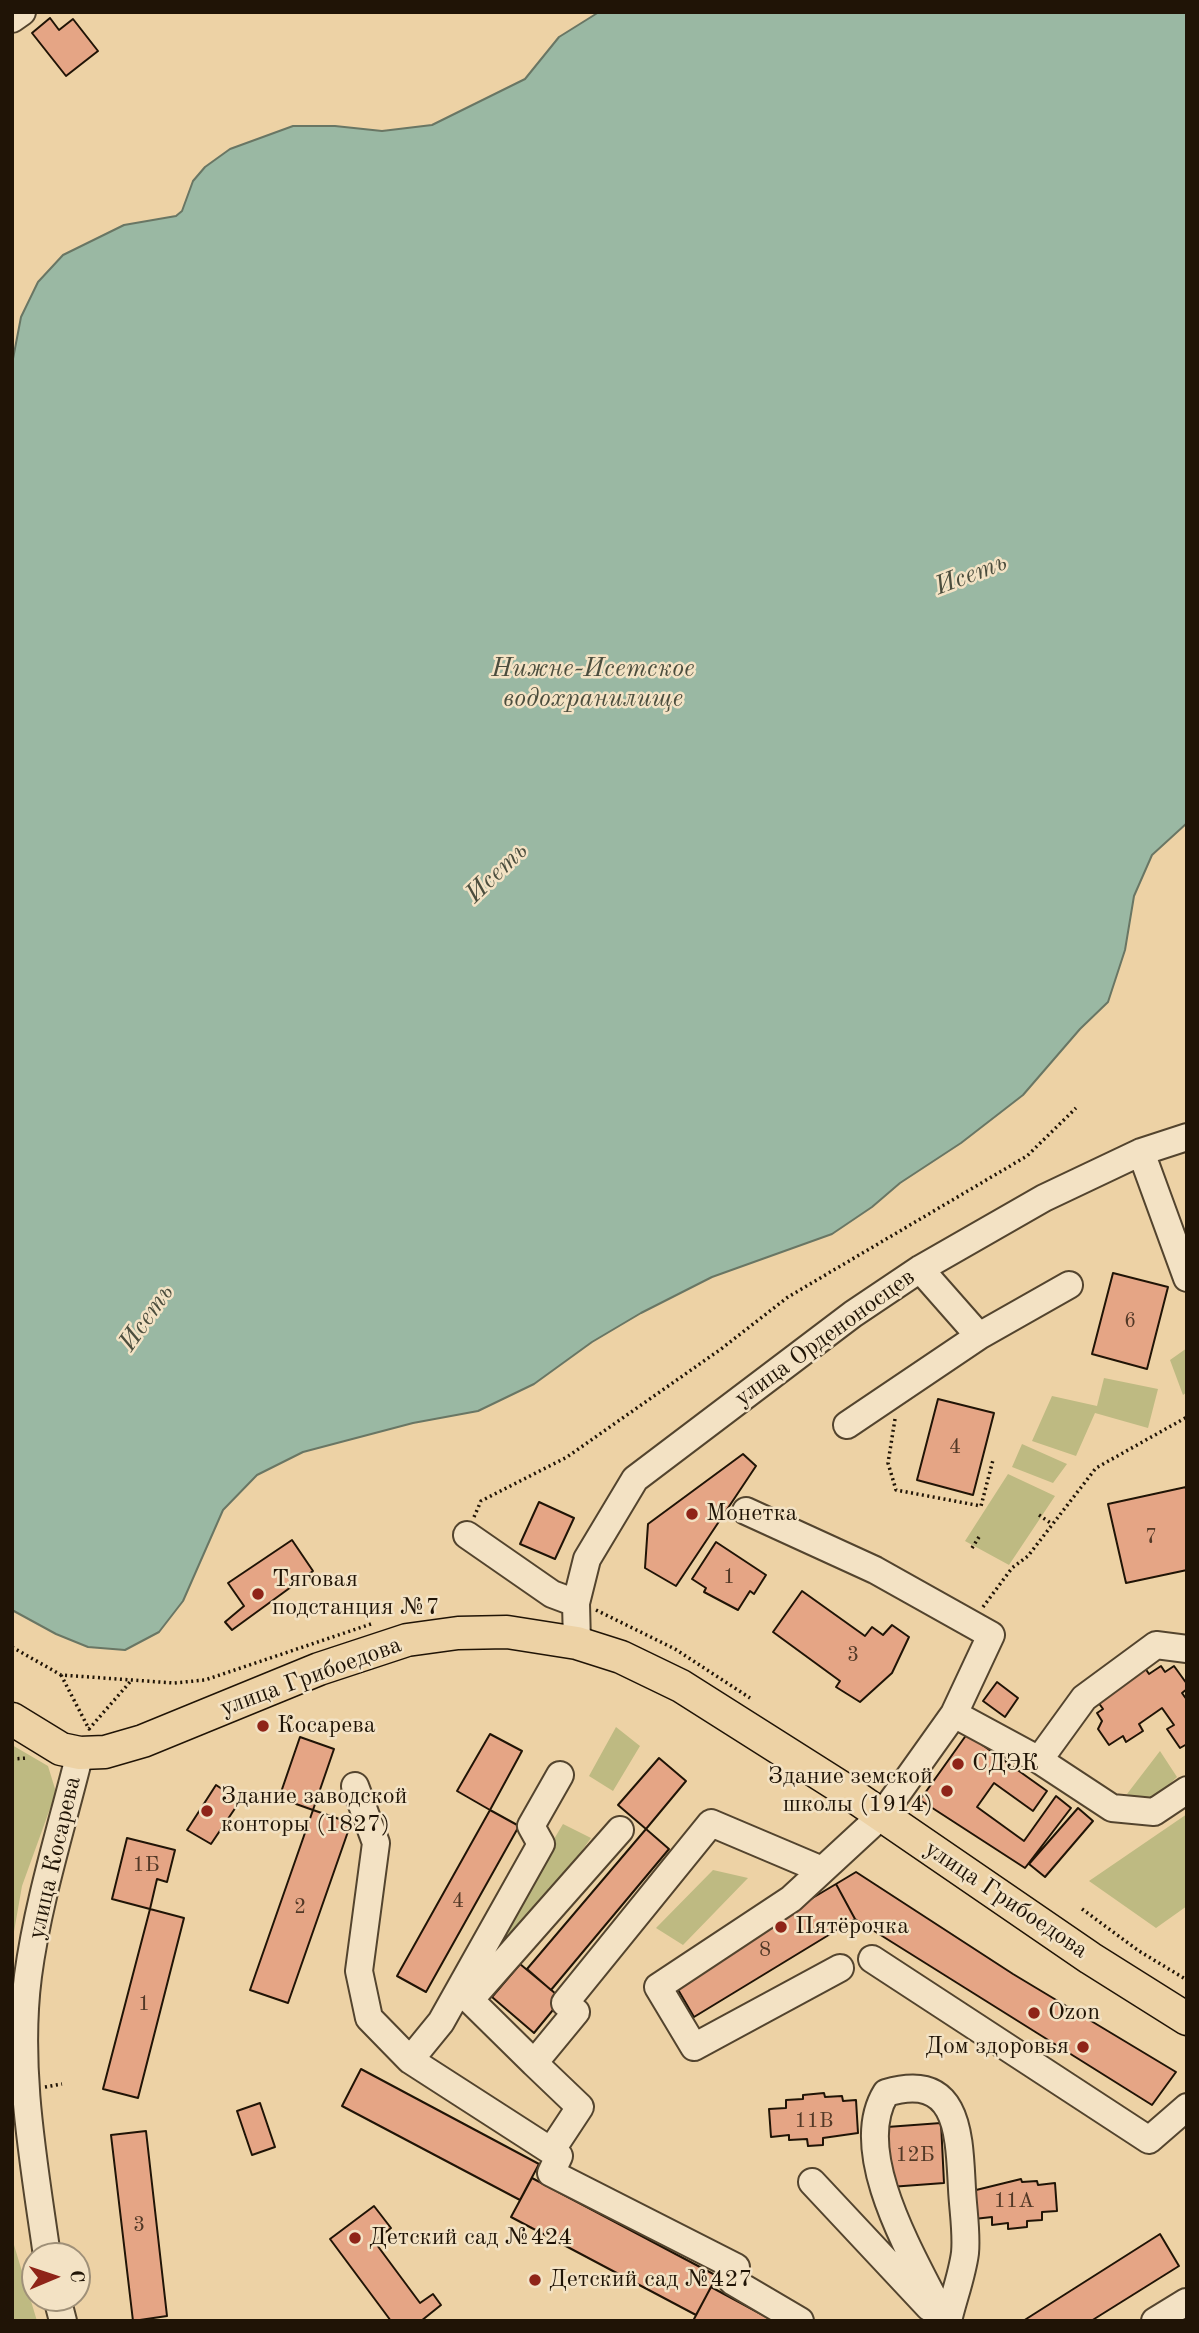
<!DOCTYPE html>
<meta charset="utf-8">
<style>
body{margin:0}
#map{position:relative;width:1199px;height:2333px;overflow:hidden;background:#edd2a5;font-family:"Old Standard TT",serif}
canvas{display:block}
.frame{position:absolute;inset:0;border:14px solid #201406;pointer-events:none}
.north{position:absolute;left:21px;top:2242px;width:70px;height:70px;box-sizing:border-box;background:#f3e2c4;border:2px solid #9f9078;border-radius:50%;rotate:88deg;font-size:19px;font-weight:700;line-height:28px;text-align:center;color:#201406}
.north::after{content:'';display:block;margin:auto;width:24px;height:32px;background:#8f2418;clip-path:polygon(50% 0,100% 100%,50% 72%,0 100%)}
</style>
<div id="map">
<canvas width="1199" height="2333"></canvas>
<div class="frame"></div>
<div class="north">С</div>
</div>
<script>
const ctx = document.querySelector('canvas').getContext('2d');
ctx.lineJoin = 'round';
function fill(path, color) {
  ctx.fillStyle = color;
  ctx.fill(path, 'evenodd');
}
function trace(path, color, width, dash) {
  ctx.strokeStyle = color;
  ctx.lineWidth = width;
  ctx.lineCap = dash ? 'butt' : 'round';
  ctx.setLineDash(dash || []);
  ctx.stroke(path);
}
function drawText(font, color, halo, rows, align = 'center') {
  ctx.font = font + ' "Old Standard TT",serif';
  ctx.lineWidth = 5;
  ctx.setLineDash([]);
  ctx.textBaseline = 'middle';
  ctx.strokeStyle = halo;
  ctx.fillStyle = color;
  for (const [text, x, y, turn = 0] of rows) {
    ctx.save();
    ctx.translate(x, y);
    ctx.rotate((+turn || 0) * Math.PI / 180);
    ctx.textAlign = isNaN(turn) ? turn : align;
    if (halo) ctx.strokeText(text, 0, 0);
    ctx.fillText(text, 0, 0);
    ctx.restore();
  }
}
fill(new Path2D(`
 M 1187,1348 L 1187,1392 L 1183,1395 L 1170,1360 Z
 M 1104,1378 L 1158,1389 L 1148,1428 L 1095,1413 L 1076,1456 L 1032,1441 L 1052,1396 L 1097,1406 Z
 M 1022,1444 L 1067,1464 L 1053,1483 L 1012,1467 Z
 M 1008,1474 L 1055,1496 L 1009,1565 L 965,1541 Z
 M 616,1727 L 640,1746 L 613,1791 L 589,1776 Z
 M 12,1745 L 48,1766 L 56,1792 L 22,1886 L 12,1943 Z
 M 1160,1751 L 1177,1777 L 1149,1804 L 1127,1794 Z
 M 1187,1814 L 1187,1906 L 1156,1928 L 1089,1881 Z
 M 563,1824 L 591,1838 L 509,1952 L 493,1941 Z
 M 713,1870 L 748,1878 L 683,1945 L 656,1928 Z
 M 12,2234 L 14,2245 L 37,2321 L 12,2321 Z`), '#beba82');
const water = new Path2D(`
 M 599,12 L 1187,12 L 1187,823 L 1152,855 L 1134,896 L 1125,950 L 1108,1002 L 1080,1029 L 1023,1095 L 961,1143 L 900,1183 L 872,1207 L 832,1234 L 712,1277 L 641,1313 L 592,1342 L 534,1384 L 478,1411 L 413,1423 L 303,1452 L 257,1475 L 223,1510 L 183,1601 L 159,1632 L 125,1650 L 88,1647 L 56,1634 L 12,1610 L 12,364 L 21,317 L 38,282 L 63,255 L 124,225 L 176,216 L 182,211 L 193,181 L 205,167 L 230,149 L 293,126 L 335,126 L 382,131 L 432,125 L 525,79 L 559,37 Z`);
fill(water, '#9ab8a3');
trace(water, '#697664', 2);
const building = new Path2D(`
 M 50,18 L 59,30 L 73,19 L 98,51 L 66,76 L 32,33 Z
 M 1113,1273 L 1168,1287 L 1147,1369 L 1092,1354 Z
 M 938,1399 L 994,1413 L 973,1495 L 917,1480 Z
 M 743,1454 L 756,1466 L 676,1586 L 645,1568 L 648,1524 Z
 M 1186,1487 L 1187,1570 L 1126,1583 L 1108,1504 Z
 M 539,1502 L 574,1518 L 555,1559 L 520,1544 Z
 M 292,1540 L 313,1571 L 232,1630 L 225,1622 L 244,1606 L 228,1583 Z
 M 716,1542 L 766,1575 L 754,1594 L 750,1591 L 738,1610 L 704,1592 L 706,1588 L 692,1579 Z
 M 802,1591 L 865,1636 L 872,1627 L 883,1635 L 892,1625 L 909,1637 L 892,1673 L 860,1702 L 836,1687 L 840,1681 L 773,1632 Z
 M 1141,1662 L 1149,1674 L 1161,1666 L 1165,1672 L 1174,1666 L 1187,1684 L 1187,1689 L 1182,1693 L 1187,1700 L 1187,1744 L 1180,1748 L 1167,1729 L 1174,1725 L 1162,1708 L 1139,1724 L 1143,1731 L 1126,1742 L 1123,1736 L 1109,1745 L 1098,1729 L 1102,1721 L 1097,1713 L 1103,1709 L 1093,1695 L 1117,1689 L 1139,1674 L 1134,1667 Z
 M 997,1682 L 1018,1698 L 1005,1717 L 983,1701 Z
 M 490,1734 L 522,1751 L 490,1810 L 457,1791 Z
 M 967,1734 L 1047,1791 L 1033,1811 L 994,1783 L 977,1807 L 1024,1841 L 1056,1796 L 1071,1808 L 1025,1868 L 920,1800 Z
 M 300,1737 L 334,1749 L 313,1810 L 279,1798 Z
 M 659,1758 L 686,1781 L 646,1829 L 618,1805 Z
 M 216,1785 L 240,1801 L 211,1844 L 187,1830 Z
 M 1078,1808 L 1093,1821 L 1045,1877 L 1029,1864 Z
 M 313,1810 L 351,1823 L 288,2003 L 250,1990 Z
 M 490,1810 L 519,1826 L 426,1992 L 397,1976 Z
 M 646,1829 L 669,1849 L 551,1990 L 527,1969 Z
 M 127,1838 L 175,1850 L 167,1882 L 157,1879 L 150,1909 L 112,1899 Z
 M 856,1872 L 1013,1974 L 1176,2072 L 1152,2105 L 855,1919 L 836,1884 Z
 M 836,1884 L 855,1919 L 694,2017 L 673,1981 Z
 M 150,1909 L 184,1918 L 138,2098 L 103,2089 Z
 M 520,1964 L 562,1999 L 534,2033 L 492,1997 Z
 M 361,2069 L 539,2164 L 520,2200 L 342,2106 Z
 M 824,2093 L 825,2097 L 842,2096 L 843,2101 L 856,2100 L 858,2133 L 823,2138 L 823,2145 L 808,2146 L 807,2139 L 789,2140 L 789,2135 L 771,2137 L 769,2109 L 786,2108 L 786,2100 L 803,2099 L 803,2095 Z
 M 260,2103 L 275,2147 L 252,2155 L 237,2111 Z
 M 941,2123 L 944,2183 L 890,2187 L 887,2127 Z
 M 146,2131 L 167,2316 L 133,2321 L 111,2135 Z
 M 532,2178 L 717,2276 L 696,2315 L 511,2217 Z
 M 1021,2179 L 1022,2182 L 1037,2181 L 1038,2185 L 1055,2183 L 1057,2211 L 1042,2212 L 1042,2220 L 1027,2221 L 1027,2227 L 1008,2229 L 1008,2223 L 992,2225 L 992,2217 L 974,2219 L 972,2191 Z
 M 374,2206 L 391,2228 L 374,2241 L 420,2303 L 433,2294 L 441,2305 L 421,2321 L 391,2321 L 330,2239 Z
 M 1160,2234 L 1179,2266 L 1091,2321 L 1023,2321 Z
 M 711,2287 L 774,2321 L 693,2321 Z`);
fill(building, '#e5a585');
trace(building, '#201406', 2);
const minor = new Path2D(`
 M 12,19 L 22,12
 M 1141,1152 L 1187,1278
 M 920,1269 L 979,1336 L 1069,1285
 M 847,1425 L 979,1336
 M 746,1511 L 875,1570 L 991,1635 L 954,1714 L 882,1815 L 791,1899 L 658,1987 L 694,2047 L 840,1968
 M 467,1535 L 552,1594 L 576,1603
 M 577,1643 L 576,1603 L 587,1559 L 635,1479 L 853,1314 L 920,1269 L 1044,1198 L 1141,1152 L 1187,1137
 M 954,1714 L 1039,1760 L 1084,1698 L 1156,1645 L 1187,1649
 M 1039,1760 L 1112,1808 L 1154,1812 L 1187,1790
 M 560,1775 L 531,1826 L 541,1844 L 441,2022 L 410,2060 L 559,2156 L 551,2173 L 736,2267 L 732,2281 L 800,2321
 M 355,1786 L 376,1843 L 359,1971 L 369,2018 L 410,2060
 M 620,1830 L 470,2000 L 534,2063 L 576,2012 L 565,2003 L 711,1823 L 822,1870
 M 872,1959 L 1149,2140 L 1187,2107
 M 534,2063 L 580,2107 L 551,2151
 M 812,2182 L 929,2307
 M 47,2256 C 34,2163 16,2069 28,1976 C 38,1901 62,1826 80,1753
 M 57,2298 L 63,2321
 M 945,2321 C 917,2263 848,2154 886,2093 C 960,2071 959,2136 962,2189 C 963,2210 967,2233 965,2253 C 962,2276 953,2299 948,2321
 M 1155,2321 L 1186,2302`);
const major = new Path2D(`
 M 12,1719 L 61,1749 L 80,1753 L 105,1752 L 143,1741 L 319,1669 L 407,1640 L 458,1633 L 507,1632 L 577,1643 L 621,1657 L 681,1686 L 842,1788 L 1090,1958 L 1187,2019`);
trace(minor, '#53442e', 30);
trace(major, '#201406', 35);
trace(new Path2D(`
 M 895,1419 L 888,1463 L 896,1490 L 981,1506 L 993,1460
 M 1039,1515 L 1052,1524
 M 474,1517 L 481,1501 L 567,1457 L 721,1349 L 788,1297 L 1027,1156 L 1076,1108
 M 972,1548 L 979,1537
 M 983,1607 L 1012,1568 L 1028,1556 L 1096,1468 L 1187,1417
 M 596,1610 L 675,1649 L 750,1698
 M 12,1647 L 61,1675 L 174,1683 L 205,1680 L 374,1623
 M 61,1675 L 89,1729 L 130,1682
 M 12,1759 L 28,1758
 M 1082,1909 L 1139,1951 L 1187,1980
 M 45,2087 L 62,2084`), '#201406', 3.5, [2, 3.5]);
trace(minor, '#f3e2c4', 26);
trace(major, '#edd2a5', 32);
for (const [x, y, r, color] of [
 [692,1514,7,"#8f2418"],
 [258,1594,7,"#8f2418"],
 [263,1726,7,"#8f2418"],
 [958,1764,7,"#8f2418"],
 [947,1791,7,"#8f2418"],
 [207,1811,7,"#8f2418"],
 [781,1927,7,"#8f2418"],
 [1034,2013,7,"#8f2418"],
 [1083,2047,7,"#8f2418"],
 [355,2238,7,"#8f2418"],
 [535,2280,7,"#8f2418"]
]) {
  const dot = new Path2D();
  dot.arc(x, y, r, 0, 2 * Math.PI);
  ctx.fillStyle = color;
  ctx.fill(dot);
  trace(dot, '#f3e2c4', 2.5);
}
drawText('21px', '#513826', null, [
 ["6",1130,1321],
 ["4",955,1447],
 ["7",1151,1537],
 ["1",729,1577],
 ["3",853,1655],
 ["1Б",146,1865],
 ["4",458,1901],
 ["2",300,1907],
 ["8",765,1950],
 ["1",144,2004],
 ["11В",814,2121],
 ["12Б",915,2155],
 ["11А",1014,2201],
 ["3",139,2225]
]);
drawText('24px', '#201406', '#f3e2c4', [
 ["улица Орденоносцев",825,1338,-36],
 ["улица Грибоедова",311,1677,-20],
 ["улица Косарева",55,1858,-77],
 ["улица Грибоедова",1006,1900,34]
]);
drawText('24px', '#201406', '#f3e2c4', [
 ["Монетка",706,1514],
 ["Тяговая",272,1580],
 ["подстанция №7",272,1608],
 ["Косарева",277,1726],
 ["СДЭК",972,1764],
 ["Здание земской",933,1777,"right"],
 ["школы (1914)",933,1805,"right"],
 ["Здание заводской",221,1797],
 ["конторы (1827)",221,1825],
 ["Пятёрочка",795,1927],
 ["Ozon",1048,2013],
 ["Дом здоровья",1069,2047,"right"],
 ["Детский сад №424",369,2238],
 ["Детский сад №427",549,2280]
], 'left');
drawText('italic 26px', '#4b4d3d', '#f3e2c4', [
 ["Исеть",971,575,-21],
 ["Нижне-Исетское",593,669],
 ["водохранилище",593,699],
 ["Исеть",497,873,-44],
 ["Исеть",147,1318,-55]
]);
</script>
